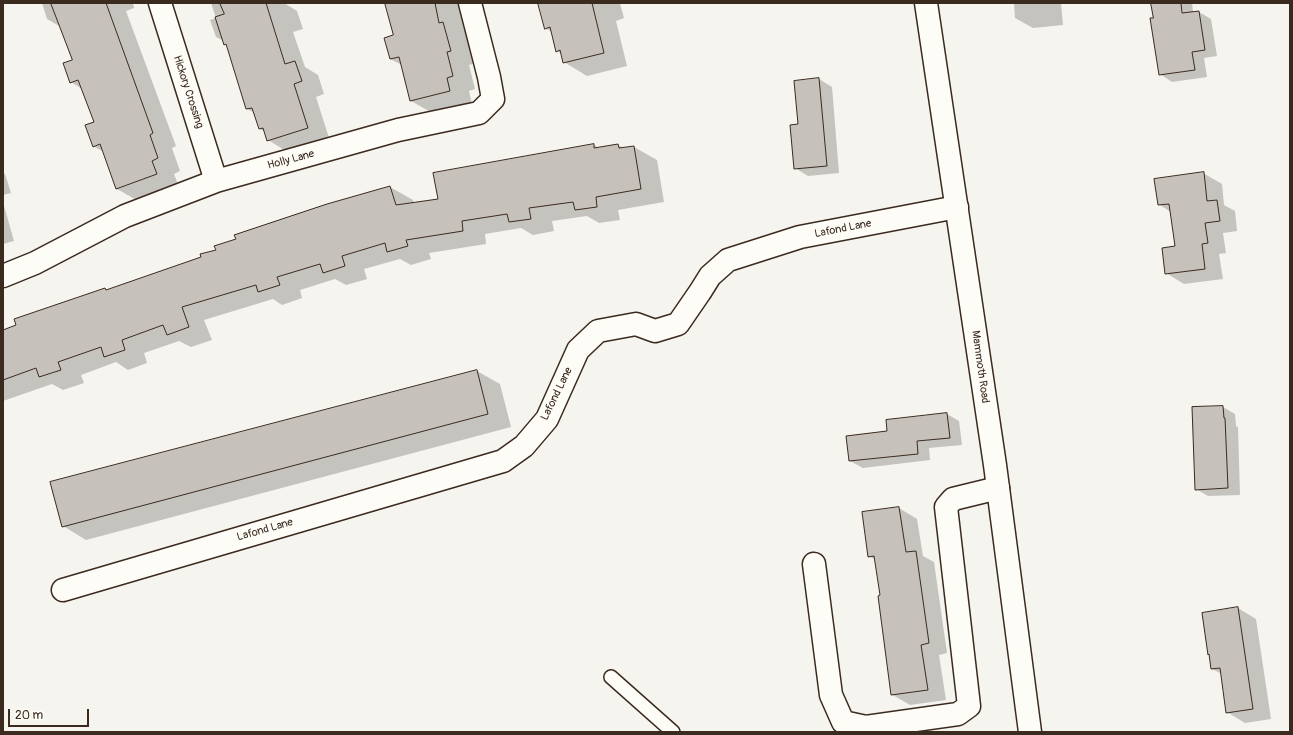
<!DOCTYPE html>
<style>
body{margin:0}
#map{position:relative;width:1293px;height:735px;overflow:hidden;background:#f5f4ee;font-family:Pangolin,sans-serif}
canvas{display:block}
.frame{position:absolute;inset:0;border:4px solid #3b2a1e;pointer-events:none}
.scale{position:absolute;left:8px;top:709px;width:81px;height:18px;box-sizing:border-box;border:2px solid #3b2a1e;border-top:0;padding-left:5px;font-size:12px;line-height:14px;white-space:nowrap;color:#3b2a1e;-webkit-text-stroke:3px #fdfcf7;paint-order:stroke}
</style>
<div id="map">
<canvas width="1293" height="735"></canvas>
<div class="frame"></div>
<div class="scale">20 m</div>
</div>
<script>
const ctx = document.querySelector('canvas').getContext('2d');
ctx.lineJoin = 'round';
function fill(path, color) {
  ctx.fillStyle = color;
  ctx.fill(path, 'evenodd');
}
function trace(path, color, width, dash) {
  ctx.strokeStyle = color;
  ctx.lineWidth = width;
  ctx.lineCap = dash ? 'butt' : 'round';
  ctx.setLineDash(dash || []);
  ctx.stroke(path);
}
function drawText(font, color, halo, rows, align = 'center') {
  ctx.font = font + ' Pangolin,sans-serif';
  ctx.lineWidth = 4;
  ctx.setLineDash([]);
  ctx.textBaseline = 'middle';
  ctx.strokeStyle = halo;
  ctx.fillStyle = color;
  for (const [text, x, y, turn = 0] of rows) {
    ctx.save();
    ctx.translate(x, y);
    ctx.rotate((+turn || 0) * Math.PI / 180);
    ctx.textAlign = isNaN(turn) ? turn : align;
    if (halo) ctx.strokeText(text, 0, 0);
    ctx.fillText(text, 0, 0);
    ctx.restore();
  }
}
fill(new Path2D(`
 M 42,3 L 133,3 L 134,8 L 126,11 L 176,146 L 172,148 L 180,171 L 174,174 L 179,187 L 140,202 L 117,189 L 104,152 L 93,146 L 95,123 L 82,89 L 71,82 L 73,60 L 61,27 L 47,19 Z
 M 211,3 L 284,3 L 297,11 L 303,29 L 293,32 L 305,67 L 318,75 L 324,94 L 316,97 L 330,141 L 291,154 L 268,140 L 265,132 L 260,129 L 255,113 L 247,109 L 227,46 L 225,44 L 224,41 L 216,37 L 210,20 L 216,18 Z
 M 386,3 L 458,3 L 473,64 L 469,65 L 475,89 L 469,91 L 472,104 L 434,114 L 411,101 L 402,65 L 390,59 L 394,36 Z
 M 539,3 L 620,3 L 624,18 L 616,21 L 627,66 L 587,76 L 564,62 L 562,54 L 557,51 L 552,32 L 545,28 Z
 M 1014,3 L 1061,3 L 1063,25 L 1033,28 L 1015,18 Z
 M 1152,3 L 1192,3 L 1193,12 L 1199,12 L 1211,19 L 1217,56 L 1204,58 L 1207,77 L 1172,82 L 1160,74 Z
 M 819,79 L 832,87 L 839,173 L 808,176 L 795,168 L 799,125 L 795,82 Z
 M 594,145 L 599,148 L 618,145 L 623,148 L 634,147 L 657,160 L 664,202 L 618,210 L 620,220 L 599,223 L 587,216 L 552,221 L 554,231 L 533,235 L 521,228 L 485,234 L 486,244 L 429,253 L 431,259 L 411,265 L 400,259 L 364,269 L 367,279 L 346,285 L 335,279 L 300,290 L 302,298 L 282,305 L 273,299 L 204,320 L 212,340 L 191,347 L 179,341 L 144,353 L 147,363 L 128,370 L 116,362 L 81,375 L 84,383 L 63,390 L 52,384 L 3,401 L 3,331 L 105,289 L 108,291 L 202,258 L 217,250 L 390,187 L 413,200 L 414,203 L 439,200 Z
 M 3,173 L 5,174 L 11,193 L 3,195 Z
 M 1203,173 L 1222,184 L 1224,205 L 1235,211 L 1237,231 L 1223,233 L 1226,253 L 1219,254 L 1223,279 L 1184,284 L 1166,273 L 1176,246 L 1171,212 L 1158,204 Z
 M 3,202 L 14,241 L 3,244 Z
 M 477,371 L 500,384 L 511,427 L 86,540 L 63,526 Z
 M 1223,407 L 1235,414 L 1236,426 L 1238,427 L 1240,495 L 1208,496 L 1196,489 Z
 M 947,414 L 959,421 L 962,445 L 929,448 L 930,460 L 863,468 L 850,461 L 889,432 Z
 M 899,508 L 917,519 L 923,556 L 934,562 L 947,653 L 939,655 L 946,700 L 910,705 L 891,694 L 888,670 L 889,670 L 876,560 L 869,556 L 863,513 Z
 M 1238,608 L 1256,619 L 1271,719 L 1245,723 L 1227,712 L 1222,674 L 1212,669 L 1210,655 L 1209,654 Z`), '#0003');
const building = new Path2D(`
 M 51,3 L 106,3 L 153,133 L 150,135 L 158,158 L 152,161 L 157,174 L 116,189 L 100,144 L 93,147 L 85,125 L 94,122 L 78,80 L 70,83 L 63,63 L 72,60 Z
 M 220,3 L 266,3 L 285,64 L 295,61 L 302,81 L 294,84 L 308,128 L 267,141 L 263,128 L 259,129 L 252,108 L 246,109 L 226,44 L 224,45 L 215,17 L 224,14 Z
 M 385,3 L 435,3 L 439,23 L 443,22 L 451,51 L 447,52 L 453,76 L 447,78 L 450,91 L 410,101 L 399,57 L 390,59 L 384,38 L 393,35 Z
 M 538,3 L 592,3 L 604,53 L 563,63 L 560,50 L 556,52 L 550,27 L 545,29 Z
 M 1151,3 L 1181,3 L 1182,13 L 1199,11 L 1205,50 L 1192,52 L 1195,70 L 1159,75 L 1150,18 L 1153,18 Z
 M 819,78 L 827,166 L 794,169 L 790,125 L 798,124 L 794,81 Z
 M 594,144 L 594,148 L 618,144 L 619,148 L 634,146 L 641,189 L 596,197 L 597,207 L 575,210 L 573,202 L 529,208 L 531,219 L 509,222 L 507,214 L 462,221 L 463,231 L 406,240 L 408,246 L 387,252 L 385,243 L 342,256 L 345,266 L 323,273 L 320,264 L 277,277 L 280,285 L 258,292 L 256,285 L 182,307 L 189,327 L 167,335 L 163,325 L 122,340 L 125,350 L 104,357 L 101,347 L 58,362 L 61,370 L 39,377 L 36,368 L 3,380 L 3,330 L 16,325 L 14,319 L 105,288 L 106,290 L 201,257 L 200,254 L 216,250 L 214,246 L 236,239 L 234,235 L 327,204 L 390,186 L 396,205 L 438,199 L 433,173 Z
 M 1204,172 L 1207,201 L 1217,200 L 1220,221 L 1205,223 L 1208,243 L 1202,244 L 1205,269 L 1165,274 L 1162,248 L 1175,246 L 1169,204 L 1158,205 L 1154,179 Z
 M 477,370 L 488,414 L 62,527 L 50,482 Z
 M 1223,406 L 1224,418 L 1225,418 L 1228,488 L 1195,490 L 1192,407 Z
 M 947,413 L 950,438 L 917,441 L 918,454 L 849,461 L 846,436 L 887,431 L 886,420 Z
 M 899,507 L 906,552 L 916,551 L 929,643 L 921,645 L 928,690 L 891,695 L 878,596 L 880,595 L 874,556 L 868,557 L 862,512 Z
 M 1238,607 L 1253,709 L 1226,713 L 1220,668 L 1211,669 L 1209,654 L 1208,655 L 1202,613 Z`);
fill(building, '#c7c1bb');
trace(building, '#3b2a1e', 1);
const service = new Path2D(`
 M 611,677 L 673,732`);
const minor = new Path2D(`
 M 160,3 L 216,181
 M 3,276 L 35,263 L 125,216 L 216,181 L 398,130 L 479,113 L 493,99 L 489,77 L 470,3
 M 814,564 L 831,695 L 843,722 L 866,727 L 958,714 L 969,706 L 946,507 L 953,499 L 998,488
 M 63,590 L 503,461 L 524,446 L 547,419 L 578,350 L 598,331 L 636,324 L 655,331 L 678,324 L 700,292 L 710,276 L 728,260 L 800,237 L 957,207`);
const secondary = new Path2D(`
 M 926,3 L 995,465 L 1030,732`);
trace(service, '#3b2a1e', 16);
trace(minor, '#3b2a1e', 25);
trace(secondary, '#3b2a1e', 25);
trace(service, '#fdfcf7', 13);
trace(minor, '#fdfcf7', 22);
trace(secondary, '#fdfcf7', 22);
drawText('11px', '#3b2a1e', '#fdfcf7', [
 ["Hickory Crossing",188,92,72],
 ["Holly Lane",291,160,-15],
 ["Lafond Lane",843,229,-11],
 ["Mammoth Road",980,367,82],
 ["Lafond Lane",557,394,-64],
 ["Lafond Lane",265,530,-16]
]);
</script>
